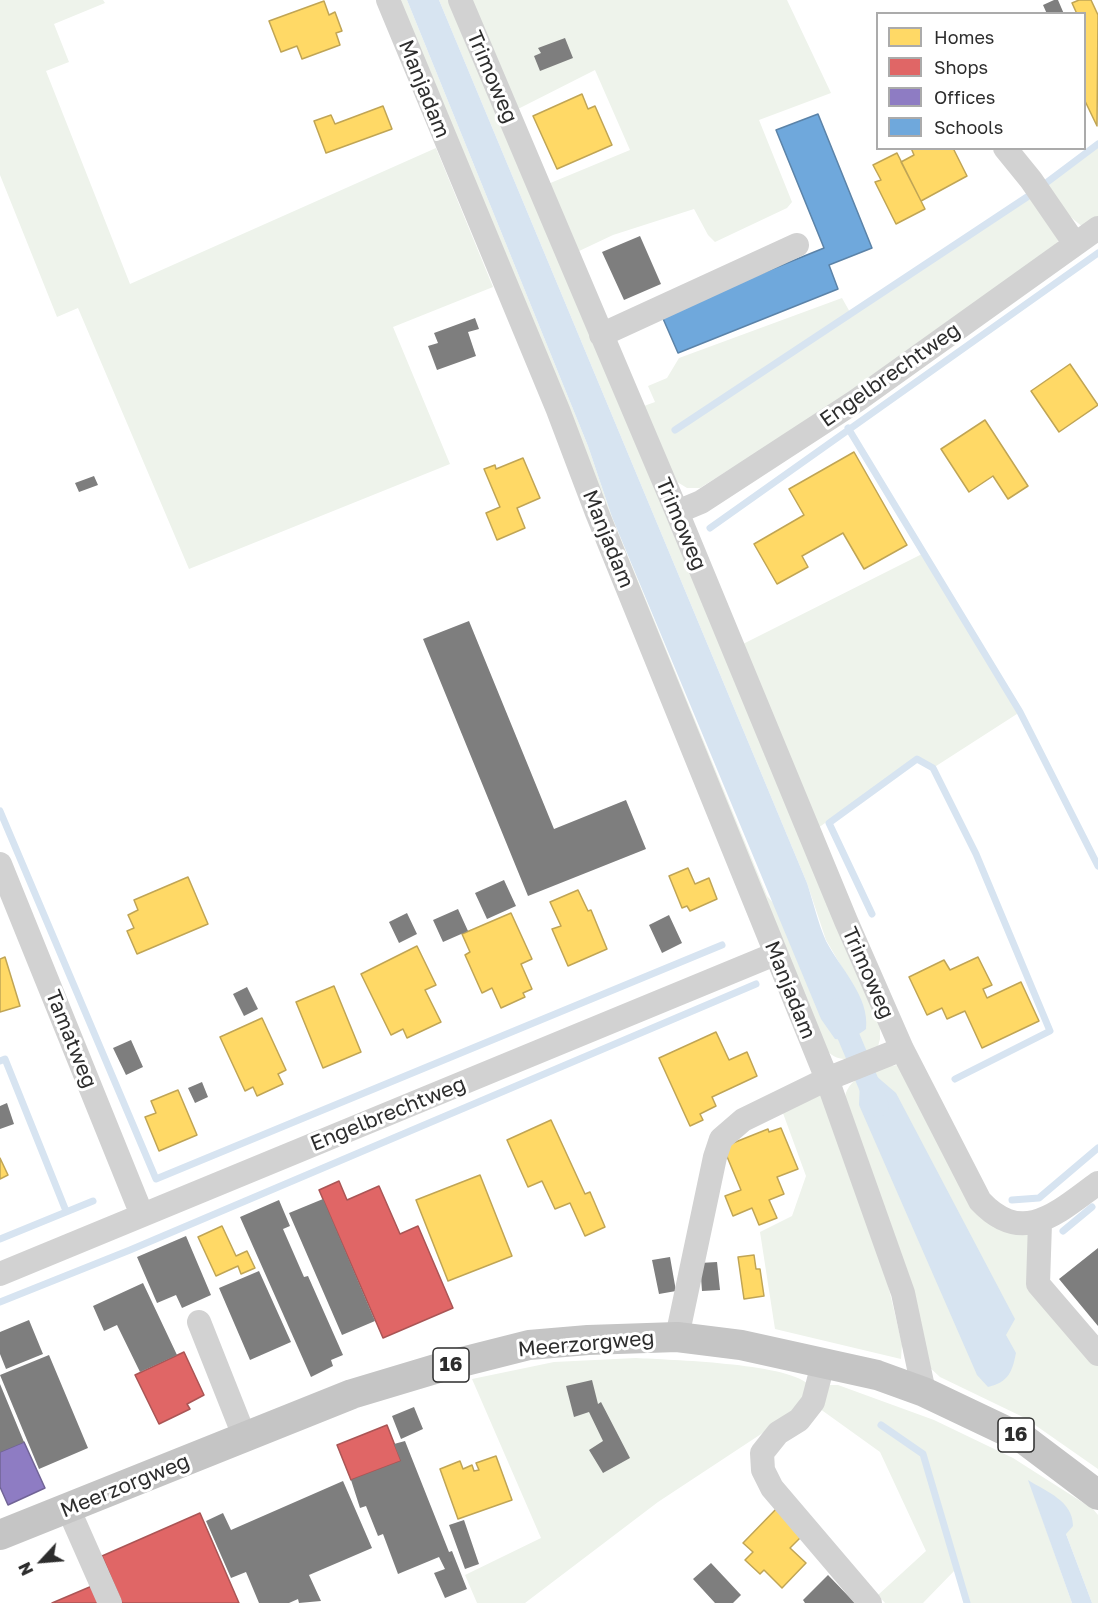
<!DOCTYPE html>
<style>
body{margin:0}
#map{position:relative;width:1098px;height:1603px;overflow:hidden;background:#fff;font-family:"Golos Text",sans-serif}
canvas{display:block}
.legend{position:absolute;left:876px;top:12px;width:210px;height:138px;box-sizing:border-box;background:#fff;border:2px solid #ababab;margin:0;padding:8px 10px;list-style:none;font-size:18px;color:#2d2d2d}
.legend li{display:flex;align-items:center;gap:12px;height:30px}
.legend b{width:30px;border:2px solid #ababab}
.north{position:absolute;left:12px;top:1531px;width:60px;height:60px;-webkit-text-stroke:4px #fff;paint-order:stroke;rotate:244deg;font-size:16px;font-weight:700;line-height:24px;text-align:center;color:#2d2d2d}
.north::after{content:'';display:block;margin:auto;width:21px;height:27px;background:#2d2d2d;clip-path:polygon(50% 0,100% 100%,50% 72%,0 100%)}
</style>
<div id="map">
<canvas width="1098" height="1603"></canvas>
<ul class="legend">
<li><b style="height:16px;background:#ffd966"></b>Homes</li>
<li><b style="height:16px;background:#e06666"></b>Shops</li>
<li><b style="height:16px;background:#8e7cc3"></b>Offices</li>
<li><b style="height:16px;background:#6fa8dc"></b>Schools</li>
</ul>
<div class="north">N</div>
</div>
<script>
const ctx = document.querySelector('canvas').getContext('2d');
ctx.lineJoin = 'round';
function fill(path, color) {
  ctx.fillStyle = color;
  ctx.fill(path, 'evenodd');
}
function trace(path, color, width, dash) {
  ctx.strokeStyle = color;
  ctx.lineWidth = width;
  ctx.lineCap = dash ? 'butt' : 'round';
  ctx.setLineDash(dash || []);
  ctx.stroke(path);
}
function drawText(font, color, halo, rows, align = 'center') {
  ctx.font = font + ' "Golos Text",sans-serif';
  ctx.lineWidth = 6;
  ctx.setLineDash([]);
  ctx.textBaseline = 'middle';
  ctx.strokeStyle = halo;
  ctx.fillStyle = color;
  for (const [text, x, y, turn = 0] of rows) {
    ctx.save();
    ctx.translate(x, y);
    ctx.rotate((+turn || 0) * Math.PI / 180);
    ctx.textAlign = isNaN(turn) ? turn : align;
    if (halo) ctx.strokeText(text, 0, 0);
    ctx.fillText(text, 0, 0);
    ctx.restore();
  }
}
fill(new Path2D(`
 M 0,0 L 103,0 L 105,3 L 54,24 L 69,62 L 46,71 L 130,284 L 436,148 L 493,287 L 393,327 L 450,464 L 189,569 L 78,308 L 57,317 L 0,175 Z
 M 394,0 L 407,0 L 588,446 L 612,517 L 767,896 L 861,1000 L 826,940 L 807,883 L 439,0 L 451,0 L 880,1020 L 880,1039 L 877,1050 C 854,1057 840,1068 823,1046 Z
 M 468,0 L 787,0 L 831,93 L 759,120 L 792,202 L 787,208 L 715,242 L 708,235 L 694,209 L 613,235 L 577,252 L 548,184 L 630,150 L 595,70 L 514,111 Z
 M 1098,144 L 1098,218 L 1084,228 L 1067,214 L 1046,183 Z
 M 1027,197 L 1040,202 L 1059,237 L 1056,248 L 864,385 L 700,488 L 687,488 L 674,480 L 644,406 L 655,402 L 648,386 L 667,378 L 679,358 L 842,298 L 851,314 Z
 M 924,553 L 1020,712 L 933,768 L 916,759 L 818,828 L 741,645 Z
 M 898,1065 L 964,1184 L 1032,1234 L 1035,1288 L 1098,1359 L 1098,1469 L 1025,1418 L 940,1377 L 928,1366 L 845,1097 C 849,1075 878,1067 898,1065 Z
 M 815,1087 L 826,1099 L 884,1268 L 902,1344 L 901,1359 L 775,1329 L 760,1232 L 792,1216 L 806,1176 L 780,1105 Z
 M 636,1358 C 670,1360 785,1363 808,1384 L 796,1411 L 658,1502 L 525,1603 L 477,1603 L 465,1575 L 541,1538 L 472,1379 L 554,1362 Z
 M 830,1385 L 838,1385 L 934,1420 L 1013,1458 L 1093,1509 L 1098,1515 L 1098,1603 L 1092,1603 L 1066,1534 L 1029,1481 L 1072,1603 L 967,1603 L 956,1569 L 923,1603 L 885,1603 L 878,1595 L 926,1551 L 880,1452 L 816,1406 L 824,1388 Z`), '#eef3eb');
fill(new Path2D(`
 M 407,0 L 439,0 L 807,883 C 813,901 818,923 826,941 C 840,968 870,997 866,1029 C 857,1036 846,1041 835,1039 L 821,1019 L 612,517 L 588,446 Z
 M 875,1075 L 896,1093 L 1015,1319 L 1006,1335 L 1016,1353 C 1012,1373 1008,1382 988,1387 L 977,1375 L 859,1105 L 860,1081 Z
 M 1028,1480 C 1047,1492 1073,1501 1073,1526 L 1066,1534 L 1092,1603 L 1072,1603 Z`), '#d7e4f1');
const homes = new Path2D(`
 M 1079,0 L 1091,0 L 1098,15 L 1097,126 L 1084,99 L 1084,14 L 1077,14 L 1072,3 Z
 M 324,1 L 329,15 L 335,12 L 342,31 L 336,33 L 340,45 L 302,59 L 297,46 L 281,52 L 269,21 Z
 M 582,94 L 588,109 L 595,106 L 612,145 L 557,169 L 533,116 Z
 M 383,106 L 392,129 L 326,153 L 314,121 L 331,115 L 335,124 Z
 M 911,148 L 953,148 L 967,176 L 921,201 L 901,162 L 914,155 Z
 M 897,153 L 925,209 L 896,224 L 875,182 L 881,180 L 873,165 Z
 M 1070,364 L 1098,405 L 1059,432 L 1031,391 Z
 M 985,420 L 1028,486 L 1008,499 L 993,476 L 969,492 L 941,449 Z
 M 854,452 L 907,545 L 864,569 L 843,533 L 802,556 L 808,567 L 777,584 L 754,544 L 804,515 L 789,489 Z
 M 523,458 L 540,498 L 517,508 L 525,528 L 497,540 L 486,513 L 500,507 L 484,469 L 495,465 L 496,469 Z
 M 688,868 L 695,884 L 709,878 L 717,899 L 690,911 L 687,906 L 682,908 L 669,876 Z
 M 188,877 L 208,924 L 137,954 L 127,931 L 134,928 L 128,915 L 138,910 L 134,900 Z
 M 578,890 L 588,911 L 591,910 L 607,949 L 568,966 L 552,929 L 561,926 L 550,902 Z
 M 511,913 L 532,959 L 521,964 L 532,989 L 523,993 L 525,997 L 501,1008 L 492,988 L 482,993 L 465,955 L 470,952 L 462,934 Z
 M 417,946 L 436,985 L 425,990 L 441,1022 L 407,1038 L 403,1029 L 391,1035 L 361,974 Z
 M 5,957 L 20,1006 L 0,1012 L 0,959 Z
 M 978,957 L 992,985 L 983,989 L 987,998 L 1021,982 L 1039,1021 L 982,1048 L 965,1011 L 947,1019 L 942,1008 L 927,1015 L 909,977 L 944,960 L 950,970 Z
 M 334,986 L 361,1052 L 323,1068 L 296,1002 Z
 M 262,1018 L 286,1070 L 278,1074 L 283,1084 L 257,1096 L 253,1087 L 245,1091 L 220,1037 Z
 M 716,1032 L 729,1060 L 747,1052 L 757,1076 L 712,1097 L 716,1106 L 700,1114 L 703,1120 L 690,1126 L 659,1058 Z
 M 178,1090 L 197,1135 L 159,1151 L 145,1117 L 156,1113 L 151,1101 Z
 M 551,1120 L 585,1194 L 590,1192 L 605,1227 L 585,1236 L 570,1203 L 555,1209 L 542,1181 L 528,1187 L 507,1140 Z
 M 781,1128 L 798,1169 L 777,1177 L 784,1194 L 769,1200 L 777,1218 L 759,1225 L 752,1208 L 733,1216 L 725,1196 L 741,1190 L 723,1147 L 768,1129 L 769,1132 Z
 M 0,1158 L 8,1175 L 0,1179 Z
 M 480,1175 L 512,1256 L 448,1281 L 416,1200 Z
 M 222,1226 L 236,1256 L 247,1251 L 255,1268 L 241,1274 L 238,1266 L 216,1276 L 198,1237 Z
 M 754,1255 L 756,1269 L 760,1269 L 764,1296 L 744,1299 L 738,1257 Z
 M 496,1456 L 512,1500 L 458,1519 L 440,1469 L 460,1461 L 463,1469 L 472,1465 L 474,1471 L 479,1470 L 476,1463 Z
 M 779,1506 L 806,1532 L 790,1548 L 806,1563 L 782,1588 L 764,1570 L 760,1574 L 745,1560 L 753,1552 L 743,1543 Z`);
fill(homes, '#ffd966');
trace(homes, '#c0a555', 1.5);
const shops = new Path2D(`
 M 339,1181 L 347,1200 L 379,1186 L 400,1234 L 418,1226 L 453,1308 L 383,1338 L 319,1190 Z
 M 184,1352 L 204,1395 L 187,1404 L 190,1409 L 159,1424 L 135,1375 Z
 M 387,1425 L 401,1461 L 351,1480 L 337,1445 Z
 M 200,1513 L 239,1603 L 122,1603 L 102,1556 Z
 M 92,1586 L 99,1603 L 52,1603 Z`);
fill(shops, '#e06666');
trace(shops, '#a55', 1.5);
const offices = new Path2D(`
 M 24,1442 L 45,1488 L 8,1505 L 0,1487 L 0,1452 Z`);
fill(offices, '#8e7cc3');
trace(offices, '#716496', 1.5);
const schools = new Path2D(`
 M 818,114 L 872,248 L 829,265 L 838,289 L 678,353 L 661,314 L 824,248 L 776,130 Z`);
fill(schools, '#6fa8dc');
trace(schools, '#5b83a8', 1.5);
trace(new Path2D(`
 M 1046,183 L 1098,144
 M 848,428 L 1020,712 L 1098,866
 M 675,430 L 1027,197
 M 710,528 L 1098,253
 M 0,811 L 156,1179 L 722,945
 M 872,914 L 829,823 L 917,759 L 933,768 L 976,854 L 1050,1031 L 955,1079
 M 0,1061 L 5,1059 L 66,1211
 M 1012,1200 L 1039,1198 L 1098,1148
 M 1063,1231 L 1092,1207
 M 0,1239 L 93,1201
 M 0,1302 L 130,1250 L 756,984
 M 881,1425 L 923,1454 L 967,1603`), '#d7e4f1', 7);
trace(new Path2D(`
 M 837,1009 L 878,1106`), '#d7e4f1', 22);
fill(new Path2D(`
 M 1054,0 L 1058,0 L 1064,14 L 1047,14 L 1043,5 Z
 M 565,38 L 573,58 L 540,71 L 534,56 L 541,53 L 538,48 Z
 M 640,236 L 661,284 L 624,300 L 602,252 Z
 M 475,318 L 479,329 L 468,332 L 476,356 L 437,370 L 428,346 L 438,343 L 434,333 Z
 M 94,476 L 98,485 L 79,492 L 75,483 Z
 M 469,621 L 554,829 L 626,800 L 646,849 L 528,896 L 423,639 Z
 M 504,880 L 516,906 L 487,919 L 475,893 Z
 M 458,909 L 468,931 L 443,942 L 433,920 Z
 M 407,913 L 417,934 L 399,943 L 389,922 Z
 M 669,915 L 682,943 L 662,953 L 649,925 Z
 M 247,987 L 258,1009 L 244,1016 L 233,994 Z
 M 131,1040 L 143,1067 L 126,1075 L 113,1048 Z
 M 202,1082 L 208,1097 L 195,1103 L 188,1088 Z
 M 7,1103 L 14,1124 L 0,1129 L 0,1106 Z
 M 323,1199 L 375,1321 L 342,1335 L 289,1213 Z
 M 279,1200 L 290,1226 L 283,1229 L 304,1277 L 308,1276 L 343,1355 L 331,1360 L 333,1366 L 311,1377 L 240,1217 Z
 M 186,1236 L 211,1295 L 182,1308 L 176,1295 L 157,1303 L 137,1257 Z
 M 1098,1248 L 1098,1326 L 1059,1279 Z
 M 670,1257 L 676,1291 L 659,1294 L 652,1260 Z
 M 717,1262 L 720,1290 L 702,1291 L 700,1263 Z
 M 259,1271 L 291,1342 L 250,1360 L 219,1288 Z
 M 143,1283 L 177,1355 L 140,1372 L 117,1325 L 104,1331 L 93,1306 Z
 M 29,1320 L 43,1354 L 6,1369 L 0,1354 L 0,1332 Z
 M 49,1355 L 88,1448 L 39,1469 L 0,1375 Z
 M 592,1380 L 598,1404 L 601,1402 L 630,1458 L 603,1473 L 589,1450 L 603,1441 L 589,1412 L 574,1417 L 566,1386 Z
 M 0,1384 L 24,1442 L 0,1452 Z
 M 414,1407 L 423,1429 L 401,1439 L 392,1416 Z
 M 405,1441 L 449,1552 L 452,1551 L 467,1589 L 445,1598 L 434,1573 L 445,1569 L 439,1557 L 398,1574 L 383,1534 L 378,1536 L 366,1506 L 360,1508 L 351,1480 L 401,1461 L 394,1444 Z
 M 343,1481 L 372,1548 L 309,1575 L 321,1601 L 299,1603 L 298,1599 L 289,1603 L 259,1603 L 246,1572 L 231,1578 L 206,1521 L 223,1513 L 231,1530 Z
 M 464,1520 L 479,1564 L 465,1569 L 449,1525 Z
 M 711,1563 L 741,1595 L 733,1603 L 715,1603 L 693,1579 Z
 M 828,1575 L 855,1603 L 805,1603 L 803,1600 Z`), '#7e7e7e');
trace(new Path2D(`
 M 388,0 L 558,410 L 597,513 L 827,1079 L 903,1293 L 924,1392
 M 460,0 L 677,512 L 846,921 L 902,1049 L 980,1201 C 1023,1247 1058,1212 1098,1183
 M 1005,148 L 1031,180 L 1075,244
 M 601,335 L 797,245
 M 677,512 L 701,502 L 856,401 L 1098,228
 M 0,864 L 142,1215
 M 1040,1223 L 1038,1284 L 1098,1354
 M 0,1274 L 775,954
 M 199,1322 L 245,1438
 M 677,1337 L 715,1157 L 721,1139 L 743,1120 L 827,1079 L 902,1049
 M 823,1364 L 813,1402 L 799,1420 L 778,1433 L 762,1453 L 763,1470 L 772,1488 L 870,1603
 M 68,1508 L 110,1603`), '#d2d2d2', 24);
trace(new Path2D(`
 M 0,1535 L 352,1394 L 442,1367 L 529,1345 L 588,1340 L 677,1337 L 741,1345 L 877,1375 L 924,1392 L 1025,1440 L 1098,1495`), '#c5c5c5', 30);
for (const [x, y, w] of [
 [451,1365,36],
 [1016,1435,36]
]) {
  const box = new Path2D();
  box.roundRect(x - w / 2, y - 17, w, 34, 4.5);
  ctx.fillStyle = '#fff';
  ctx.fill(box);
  trace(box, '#2d2d2d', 1.5);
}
drawText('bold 20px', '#2d2d2d', null, [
 ["16",451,1365],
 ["16",1016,1435]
]);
drawText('21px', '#2d2d2d', '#fff', [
 ["Trimoweg",492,77,67],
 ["Manjadam",424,89,68],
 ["Engelbrechtweg",890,375,-35],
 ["Trimoweg",681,524,67],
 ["Manjadam",608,539,68],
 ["Trimoweg",868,973,66],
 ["Manjadam",790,990,68],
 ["Tamatweg",71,1039,68],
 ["Engelbrechtweg",388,1114,-22],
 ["Meerzorgweg",586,1344,-5],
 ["Meerzorgweg",125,1486,-22]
]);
</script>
